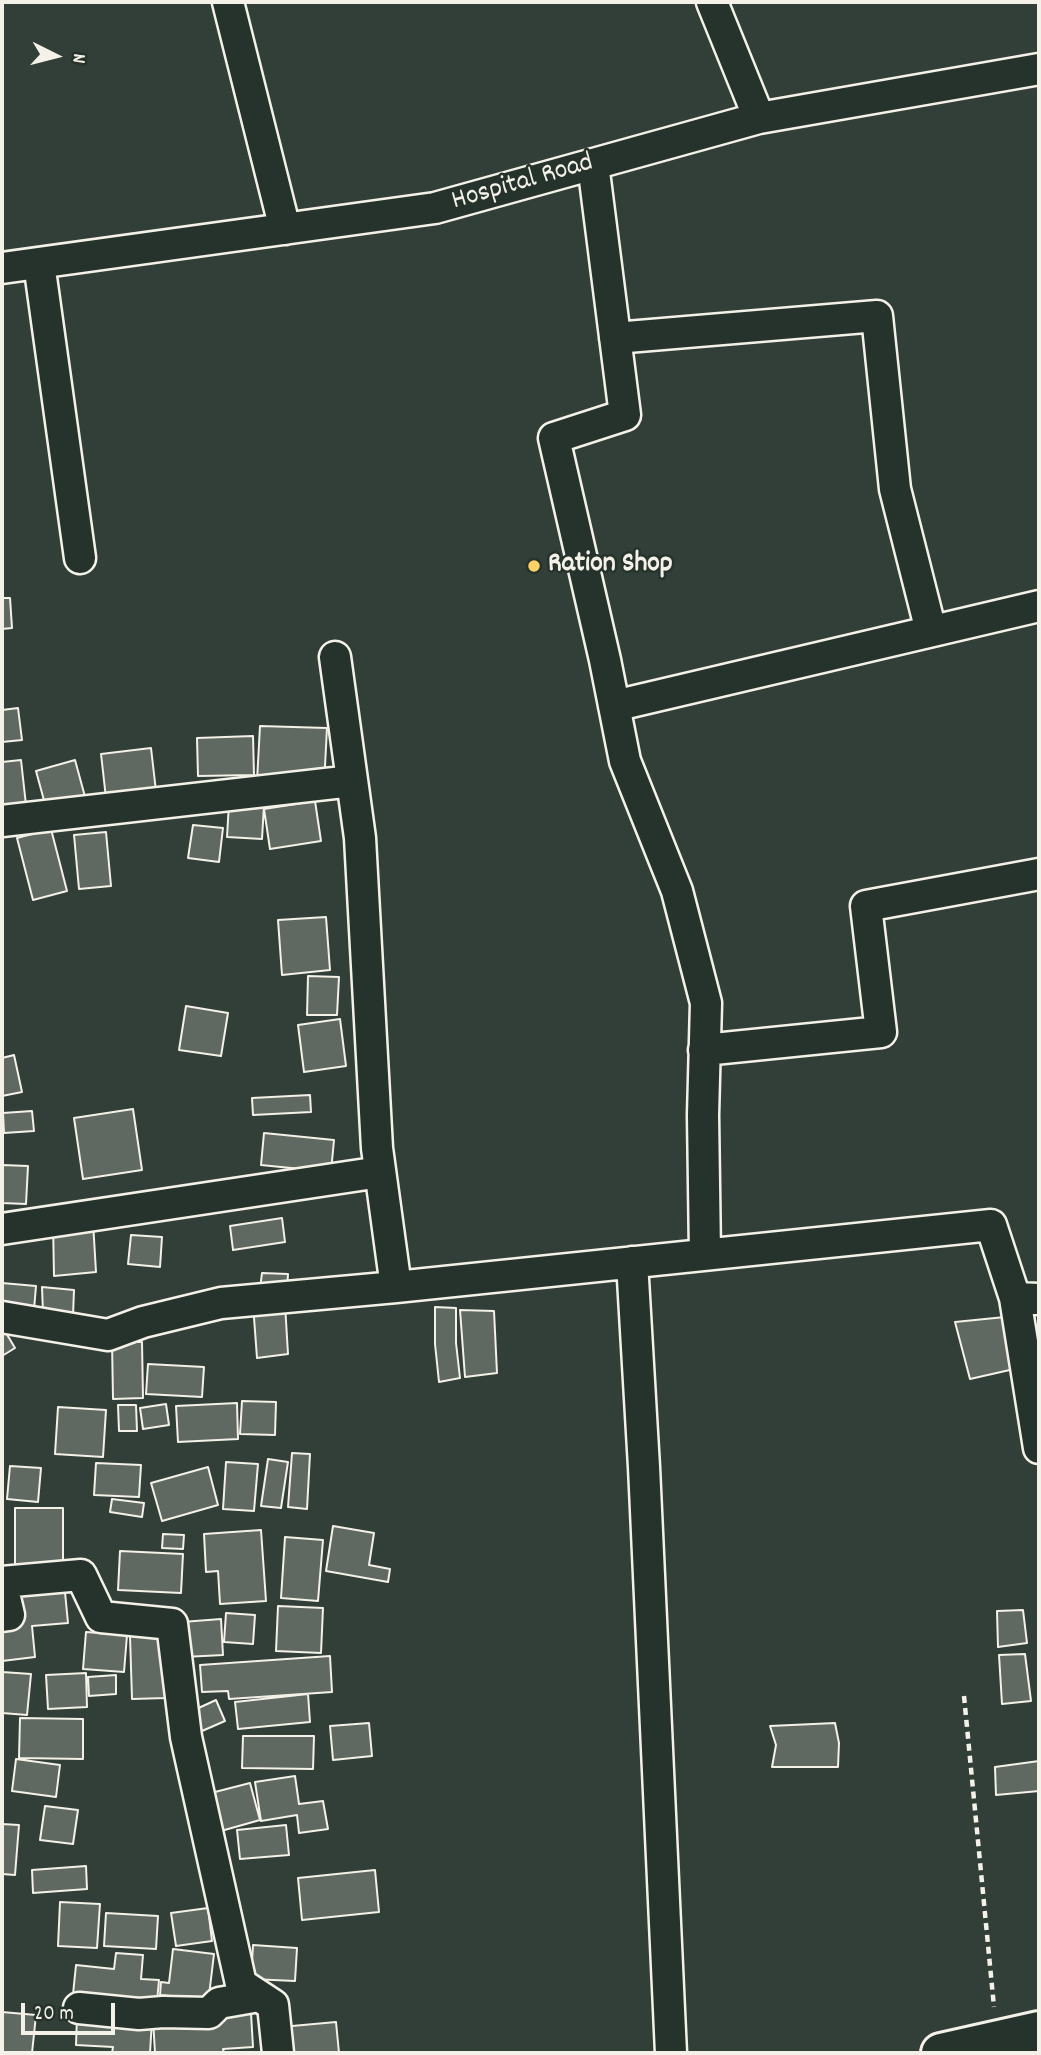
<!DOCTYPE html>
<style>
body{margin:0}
#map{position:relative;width:1041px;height:2055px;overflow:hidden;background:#323e38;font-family:Dekko,sans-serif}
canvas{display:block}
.frame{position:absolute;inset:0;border:4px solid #f4f1e8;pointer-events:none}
.north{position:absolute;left:21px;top:21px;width:70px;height:70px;-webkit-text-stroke:5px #26332d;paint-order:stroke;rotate:96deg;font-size:19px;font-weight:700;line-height:28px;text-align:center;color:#f4f1e8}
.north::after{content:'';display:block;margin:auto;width:24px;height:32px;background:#f4f1e8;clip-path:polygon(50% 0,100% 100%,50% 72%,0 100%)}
.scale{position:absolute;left:21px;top:2003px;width:94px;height:32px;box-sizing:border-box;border:4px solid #f4f1e8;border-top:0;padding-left:9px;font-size:21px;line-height:24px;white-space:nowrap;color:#f4f1e8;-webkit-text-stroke:5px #26332d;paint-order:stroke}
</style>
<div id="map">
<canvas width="1041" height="2055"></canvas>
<div class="frame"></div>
<div class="north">N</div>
<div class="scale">20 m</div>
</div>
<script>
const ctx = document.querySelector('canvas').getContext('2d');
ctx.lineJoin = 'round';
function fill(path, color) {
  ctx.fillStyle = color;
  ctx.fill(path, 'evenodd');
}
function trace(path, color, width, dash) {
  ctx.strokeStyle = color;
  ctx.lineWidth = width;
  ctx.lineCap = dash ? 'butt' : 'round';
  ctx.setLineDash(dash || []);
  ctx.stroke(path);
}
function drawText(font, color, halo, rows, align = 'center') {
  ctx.font = font + ' Dekko,sans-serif';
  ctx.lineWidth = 5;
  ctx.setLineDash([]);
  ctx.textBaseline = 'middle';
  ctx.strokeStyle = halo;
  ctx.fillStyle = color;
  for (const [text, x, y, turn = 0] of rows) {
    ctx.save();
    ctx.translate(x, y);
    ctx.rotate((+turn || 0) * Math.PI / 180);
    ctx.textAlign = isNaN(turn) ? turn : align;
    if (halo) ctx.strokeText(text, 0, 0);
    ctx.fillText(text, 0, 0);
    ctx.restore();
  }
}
const building = new Path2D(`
 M 2,598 L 10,598 L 12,628 L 2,629 Z
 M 18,708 L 22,740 L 2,742 L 2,710 Z
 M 260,726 L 327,728 L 324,785 L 257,781 Z
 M 253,736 L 254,775 L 198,776 L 197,738 Z
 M 151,748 L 156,791 L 106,798 L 101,754 Z
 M 21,760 L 26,805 L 2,807 L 2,762 Z
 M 75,760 L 87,804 L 48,815 L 36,771 Z
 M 315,801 L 321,841 L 270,849 L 264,809 Z
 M 229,803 L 264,805 L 262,839 L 227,837 Z
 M 193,825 L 223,828 L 219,862 L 188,858 Z
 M 51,829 L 67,891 L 33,900 L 17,838 Z
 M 106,832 L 111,886 L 79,889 L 74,835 Z
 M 326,917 L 330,970 L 282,975 L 278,920 Z
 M 308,976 L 339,977 L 337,1015 L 307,1015 Z
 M 186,1006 L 228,1013 L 221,1056 L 179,1050 Z
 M 340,1019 L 346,1066 L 304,1072 L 298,1025 Z
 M 14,1055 L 22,1092 L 2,1096 L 2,1058 Z
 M 310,1095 L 311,1112 L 253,1115 L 252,1098 Z
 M 133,1109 L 142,1170 L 83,1179 L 74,1118 Z
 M 32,1111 L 34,1131 L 4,1133 L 3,1113 Z
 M 264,1133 L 334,1140 L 331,1172 L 261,1165 Z
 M 2,1165 L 28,1166 L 26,1204 L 2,1203 Z
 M 282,1218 L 285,1242 L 233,1250 L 230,1226 Z
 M 93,1222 L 96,1272 L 54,1276 L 53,1223 Z
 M 131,1235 L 162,1237 L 160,1267 L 128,1264 Z
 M 262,1273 L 288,1274 L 287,1290 L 260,1289 Z
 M 2,1283 L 36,1286 L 34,1310 L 2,1308 Z
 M 42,1287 L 74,1290 L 73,1316 L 43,1313 Z
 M 253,1304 L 285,1304 L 288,1354 L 257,1358 Z
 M 435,1307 L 456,1308 L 456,1343 L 460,1378 L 439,1382 L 435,1344 Z
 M 460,1310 L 494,1311 L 497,1373 L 465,1377 Z
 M 1015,1316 L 1023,1367 L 970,1379 L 955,1322 Z
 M 2,1326 L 15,1348 L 2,1356 Z
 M 112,1342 L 142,1342 L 143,1398 L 113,1399 Z
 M 148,1364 L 204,1367 L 202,1397 L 146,1394 Z
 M 242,1401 L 276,1402 L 275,1435 L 240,1434 Z
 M 237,1403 L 238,1439 L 178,1442 L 176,1406 Z
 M 166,1404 L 169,1425 L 143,1429 L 140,1408 Z
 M 118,1405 L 136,1405 L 137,1431 L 119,1431 Z
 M 58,1407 L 106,1410 L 103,1457 L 55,1454 Z
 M 292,1453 L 310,1454 L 307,1509 L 288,1507 Z
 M 268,1459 L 288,1462 L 281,1508 L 261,1506 Z
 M 226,1462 L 258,1464 L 254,1511 L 223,1509 Z
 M 96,1463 L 141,1465 L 139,1497 L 94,1495 Z
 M 10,1466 L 41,1468 L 38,1502 L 7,1499 Z
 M 208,1467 L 218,1505 L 162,1521 L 151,1483 Z
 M 112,1499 L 144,1503 L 142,1517 L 110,1512 Z
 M 15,1508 L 63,1508 L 63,1567 L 15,1567 Z
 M 333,1526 L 374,1533 L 369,1565 L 390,1569 L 388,1582 L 326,1571 Z
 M 261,1530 L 266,1601 L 220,1604 L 218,1571 L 206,1572 L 204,1534 Z
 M 163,1534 L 184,1535 L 183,1549 L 162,1548 Z
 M 285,1537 L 323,1540 L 318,1601 L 281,1598 Z
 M 120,1551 L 183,1554 L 181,1593 L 118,1590 Z
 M 64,1582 L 68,1623 L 32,1626 L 35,1657 L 2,1661 L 2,1623 L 15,1587 Z
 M 278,1606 L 323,1608 L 321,1653 L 276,1651 Z
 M 1023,1610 L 1027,1643 L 998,1647 L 997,1611 Z
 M 226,1613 L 255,1615 L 253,1644 L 224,1642 Z
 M 221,1619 L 223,1655 L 184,1657 L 182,1622 Z
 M 86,1632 L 127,1635 L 124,1672 L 83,1669 Z
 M 164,1635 L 166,1698 L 132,1699 L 130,1636 Z
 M 1025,1654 L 1031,1701 L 1002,1704 L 999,1655 Z
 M 330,1656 L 332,1692 L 229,1699 L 228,1691 L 202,1692 L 200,1665 Z
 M 2,1672 L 31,1674 L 27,1715 L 2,1713 Z
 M 86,1673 L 87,1707 L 48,1709 L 46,1675 Z
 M 116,1675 L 116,1694 L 89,1696 L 88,1677 Z
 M 308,1694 L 310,1722 L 238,1729 L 235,1702 Z
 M 216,1700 L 225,1721 L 202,1731 L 192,1711 Z
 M 20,1718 L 83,1719 L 83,1759 L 19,1758 Z
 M 369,1723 L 372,1756 L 333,1760 L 330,1726 Z
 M 835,1723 L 839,1743 L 838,1767 L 772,1767 L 776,1745 L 770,1726 Z
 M 243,1736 L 314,1736 L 313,1769 L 242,1768 Z
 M 16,1759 L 60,1765 L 56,1797 L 12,1791 Z
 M 1039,1761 L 1039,1791 L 996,1795 L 995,1767 Z
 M 295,1776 L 299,1804 L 323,1801 L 328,1829 L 299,1833 L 297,1815 L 261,1821 L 255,1782 Z
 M 250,1783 L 260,1820 L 221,1831 L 211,1793 Z
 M 45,1806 L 78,1810 L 73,1844 L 40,1840 Z
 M 2,1824 L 19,1825 L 15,1875 L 2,1874 Z
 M 286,1825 L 289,1855 L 240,1859 L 237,1830 Z
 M 86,1866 L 87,1889 L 33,1893 L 32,1870 Z
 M 375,1870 L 379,1912 L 302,1920 L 298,1878 Z
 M 60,1902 L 100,1904 L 97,1948 L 58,1946 Z
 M 208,1908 L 212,1941 L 176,1946 L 171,1913 Z
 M 106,1913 L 158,1916 L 156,1949 L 104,1946 Z
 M 253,1945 L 297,1948 L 295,1981 L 251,1979 Z
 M 173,1949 L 214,1954 L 207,2012 L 170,2007 L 171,1996 L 160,1995 L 161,1982 L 169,1983 Z
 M 116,1953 L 143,1955 L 141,1979 L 159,1980 L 156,2012 L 72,2004 L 76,1965 L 114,1969 Z
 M 2,2012 L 36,2015 L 32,2053 L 2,2053 Z
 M 251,2013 L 253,2047 L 223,2049 L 224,2053 L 155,2053 L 153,2019 Z
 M 77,2016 L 152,2020 L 150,2053 L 112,2053 L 113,2047 L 76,2045 Z
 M 336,2022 L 339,2053 L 283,2053 L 281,2027 Z`);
fill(building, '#5f6861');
trace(building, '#f4f1e8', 2);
const street = new Path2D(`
 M 228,2 L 285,229
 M 712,2 L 759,118
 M 593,164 L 625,415 L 554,438 L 605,660 L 625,761 L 677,891 L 706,1003 L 703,1115 L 705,1254
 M 39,263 L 80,558
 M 2,268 L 435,208 L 759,118 L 1039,69
 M 615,338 L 877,316 L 895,489 L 931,631
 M 335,657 L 360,838 L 377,1148 L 396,1287
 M 614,706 L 1039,606
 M 2,821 L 352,781
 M 704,1050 L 881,1032 L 866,906 L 1039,874
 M 2,1229 L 380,1172
 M 632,1262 L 644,1467 L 671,2053
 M 1015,1298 L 1039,1448
 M 2,1317 L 108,1335 L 143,1322 L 221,1303 L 396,1287 L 991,1225 L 1015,1298 L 1039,1299
 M 2,1582 L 81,1575 L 101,1617 L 172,1624 L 186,1737 L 241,1984 L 273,2005 L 278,2053
 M 2,1585 L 9,1615 L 2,1616
 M 79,2008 L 139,2014 L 163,2012 L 209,2013 L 219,2003 L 259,1996`);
const secondary = new Path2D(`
 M 941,2053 L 1039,2031`);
trace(street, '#f4f1e8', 35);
trace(secondary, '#f4f1e8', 44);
trace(new Path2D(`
 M 964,1696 L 994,2007`), '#f4f1e8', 4.5, [7, 5]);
trace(street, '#26332d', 30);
trace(secondary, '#26332d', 38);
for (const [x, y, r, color] of [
 [534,566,7,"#ffd166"]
]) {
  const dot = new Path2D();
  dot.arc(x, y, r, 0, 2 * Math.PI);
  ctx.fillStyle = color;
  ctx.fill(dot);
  trace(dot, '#26332d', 2.5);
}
drawText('28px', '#f4f1e8', '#26332d', [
 ["Hospital Road",523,184,-16]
]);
drawText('bold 28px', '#f4f1e8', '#26332d', [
 ["Ration Shop",548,566]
], 'left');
</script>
